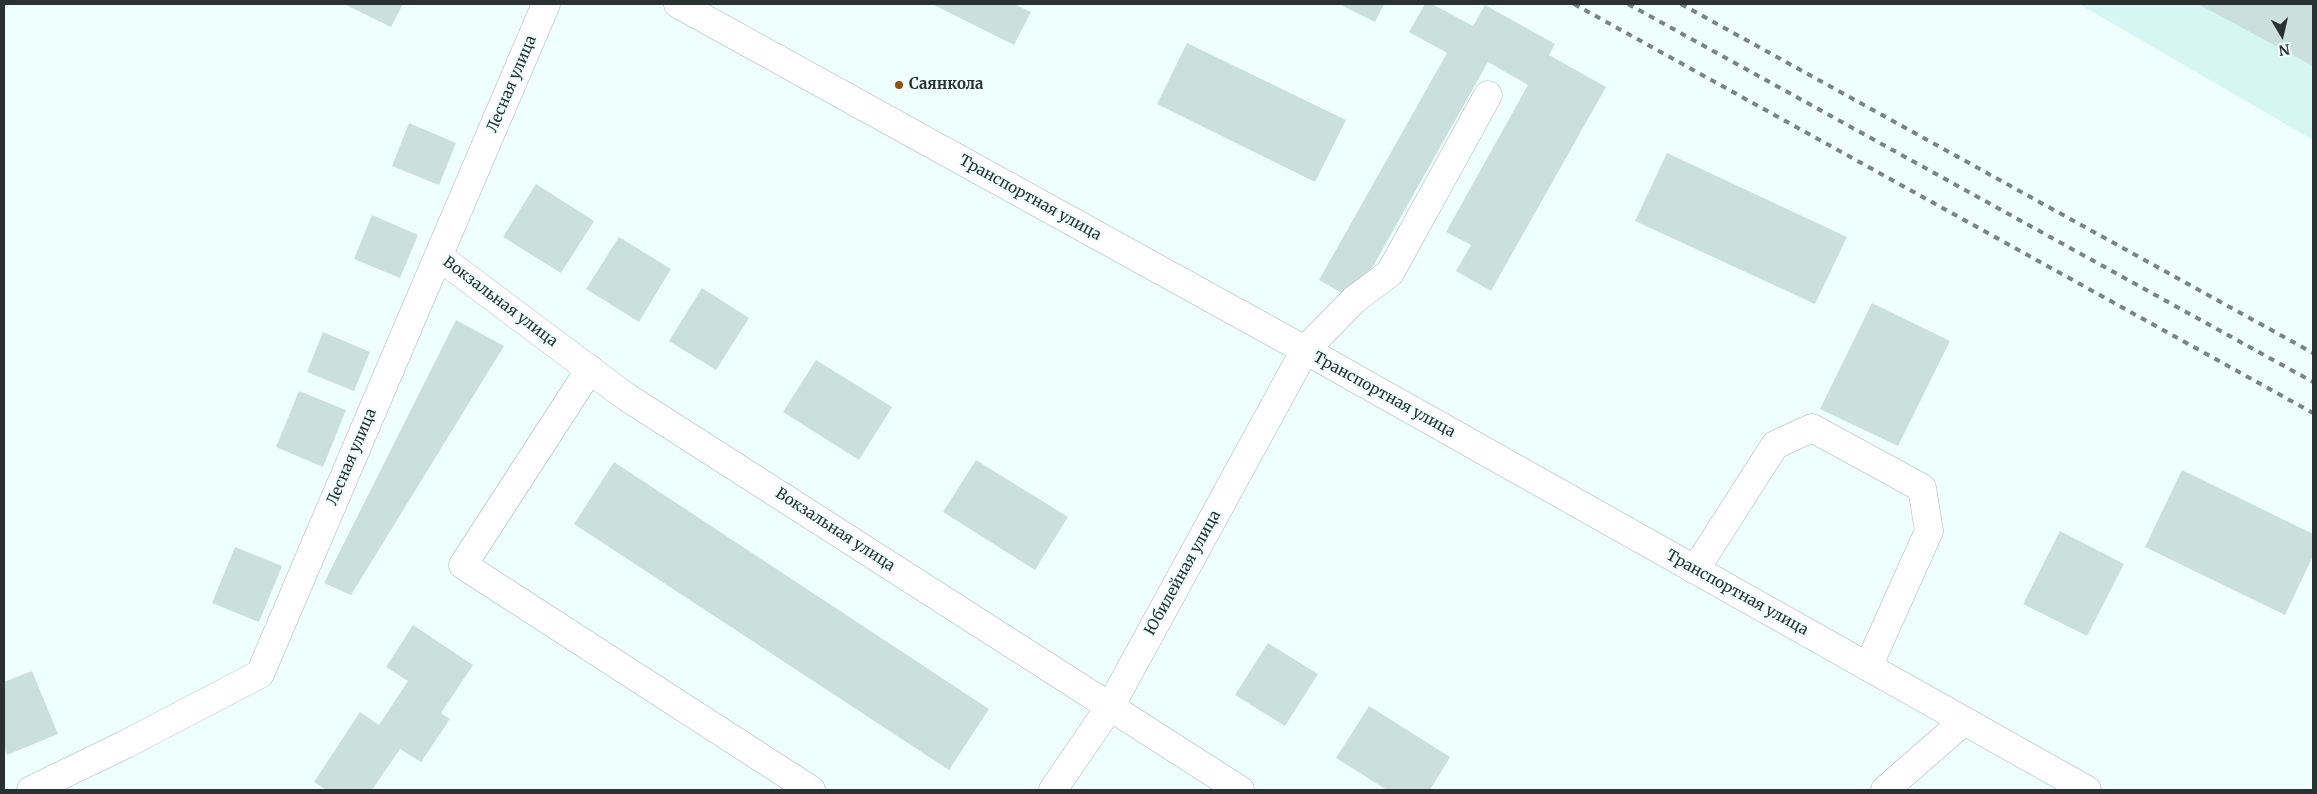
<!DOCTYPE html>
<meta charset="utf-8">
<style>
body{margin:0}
#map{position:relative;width:2317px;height:794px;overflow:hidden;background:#eefffc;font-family:Merriweather,serif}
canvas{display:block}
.frame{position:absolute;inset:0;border:5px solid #2a3231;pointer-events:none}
.north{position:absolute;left:2257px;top:10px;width:50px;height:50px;-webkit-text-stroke:4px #eefffc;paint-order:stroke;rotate:171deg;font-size:14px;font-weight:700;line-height:20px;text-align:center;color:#2a3231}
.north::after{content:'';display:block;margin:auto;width:18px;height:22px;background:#2a3231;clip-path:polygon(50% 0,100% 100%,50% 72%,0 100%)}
</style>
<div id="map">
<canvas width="2317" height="794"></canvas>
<div class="frame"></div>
<div class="north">N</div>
</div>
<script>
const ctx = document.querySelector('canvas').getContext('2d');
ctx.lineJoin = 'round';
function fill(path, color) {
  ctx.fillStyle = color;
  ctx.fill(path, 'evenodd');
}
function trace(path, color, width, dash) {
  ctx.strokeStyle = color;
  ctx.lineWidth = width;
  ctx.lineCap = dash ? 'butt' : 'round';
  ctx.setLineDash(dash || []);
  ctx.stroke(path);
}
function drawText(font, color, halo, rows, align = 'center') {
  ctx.font = font + ' Merriweather,serif';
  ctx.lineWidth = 4.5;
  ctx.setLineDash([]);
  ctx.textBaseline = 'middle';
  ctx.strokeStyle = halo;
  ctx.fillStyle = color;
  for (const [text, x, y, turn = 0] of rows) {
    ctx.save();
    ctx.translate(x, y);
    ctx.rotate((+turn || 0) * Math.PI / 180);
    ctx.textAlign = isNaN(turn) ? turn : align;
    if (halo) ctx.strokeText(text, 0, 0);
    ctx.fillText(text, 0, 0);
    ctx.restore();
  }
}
fill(new Path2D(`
 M 2079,4 L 2313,4 L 2313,140 Z`), '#d6f6f1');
fill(new Path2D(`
 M 344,4 L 403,4 L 391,27 Z
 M 932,4 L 1014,4 L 1031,12 L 1014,45 Z
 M 1339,4 L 1384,4 L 1375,22 Z
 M 1425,4 L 1432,4 L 1473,26 L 1485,5 L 1555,44 L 1549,55 L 1606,87 L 1491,291 L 1456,271 L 1471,245 L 1446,232 L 1528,85 L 1488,62 L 1354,300 L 1319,280 L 1447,53 L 1409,32 Z
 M 2198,4 L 2313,4 L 2313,66 Z
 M 1187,43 L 1346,120 L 1315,182 L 1157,104 Z
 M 409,123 L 456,143 L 439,185 L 392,166 Z
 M 1667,153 L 1847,237 L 1815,304 L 1635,221 Z
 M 536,184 L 594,221 L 561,273 L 503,237 Z
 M 372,215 L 418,235 L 400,278 L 354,259 Z
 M 619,237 L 671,269 L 639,322 L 586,289 Z
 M 702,288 L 749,318 L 716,370 L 669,341 Z
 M 1872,303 L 1950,341 L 1898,446 L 1820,409 Z
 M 456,320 L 504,346 L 351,595 L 324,583 Z
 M 323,332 L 370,352 L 354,391 L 307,372 Z
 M 816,360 L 892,407 L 859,460 L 783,412 Z
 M 299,391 L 346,410 L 323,467 L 276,447 Z
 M 976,460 L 1068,517 L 1035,570 L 943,512 Z
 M 614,462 L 989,709 L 949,770 L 574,524 Z
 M 2182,470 L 2313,534 L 2313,556 L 2285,615 L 2145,547 Z
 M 2060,531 L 2124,564 L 2087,636 L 2023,604 Z
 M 235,547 L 282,566 L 259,622 L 212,603 Z
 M 413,625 L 473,665 L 441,713 L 450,719 L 421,762 L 400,749 L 372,790 L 326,790 L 314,782 L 360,712 L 379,725 L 408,681 L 386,667 Z
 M 1268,643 L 1318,674 L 1285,726 L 1235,695 Z
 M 32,671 L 58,734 L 7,755 L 4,748 L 4,682 Z
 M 1369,706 L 1450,757 L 1430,790 L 1387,790 L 1336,758 Z`), '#cbe0dd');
const minor = new Path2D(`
 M 678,4 L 1305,350 L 2087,790
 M 438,256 L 625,396 L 1240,790
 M 590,369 L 463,565 L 811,790
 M 1695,570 L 1775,445 L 1812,428 L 1922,488 L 1929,531 L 1868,667
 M 31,790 L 126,744 L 260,674 L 546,4
 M 1053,790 L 1111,705 L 1305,350 L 1354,300 L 1390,273 L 1488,95
 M 1885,790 L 1964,721`);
trace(minor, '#a4b8b5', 29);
trace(minor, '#fff', 28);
trace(new Path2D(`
 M 1574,4 L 2313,413
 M 1628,4 L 2313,382
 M 1681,4 L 2313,353`), '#7a8583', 4, [6, 6]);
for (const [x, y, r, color] of [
 [899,85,5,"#8f5413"]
]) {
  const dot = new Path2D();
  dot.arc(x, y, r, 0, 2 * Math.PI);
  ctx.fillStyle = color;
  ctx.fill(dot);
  trace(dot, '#eefffc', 2);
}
drawText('15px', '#2a3231', '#eefffc', [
 ["Лесная улица",512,84,-67],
 ["Транспортная улица",1030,198,29],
 ["Вокзальная улица",500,302,37],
 ["Транспортная улица",1384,395,29],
 ["Лесная улица",352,457,-67],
 ["Вокзальная улица",835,530,33],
 ["Юбилейная улица",1183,573,-61],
 ["Транспортная улица",1737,593,29]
]);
drawText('bold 15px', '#2a3231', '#eefffc', [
 ["Саянкола",909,85]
], 'left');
</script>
